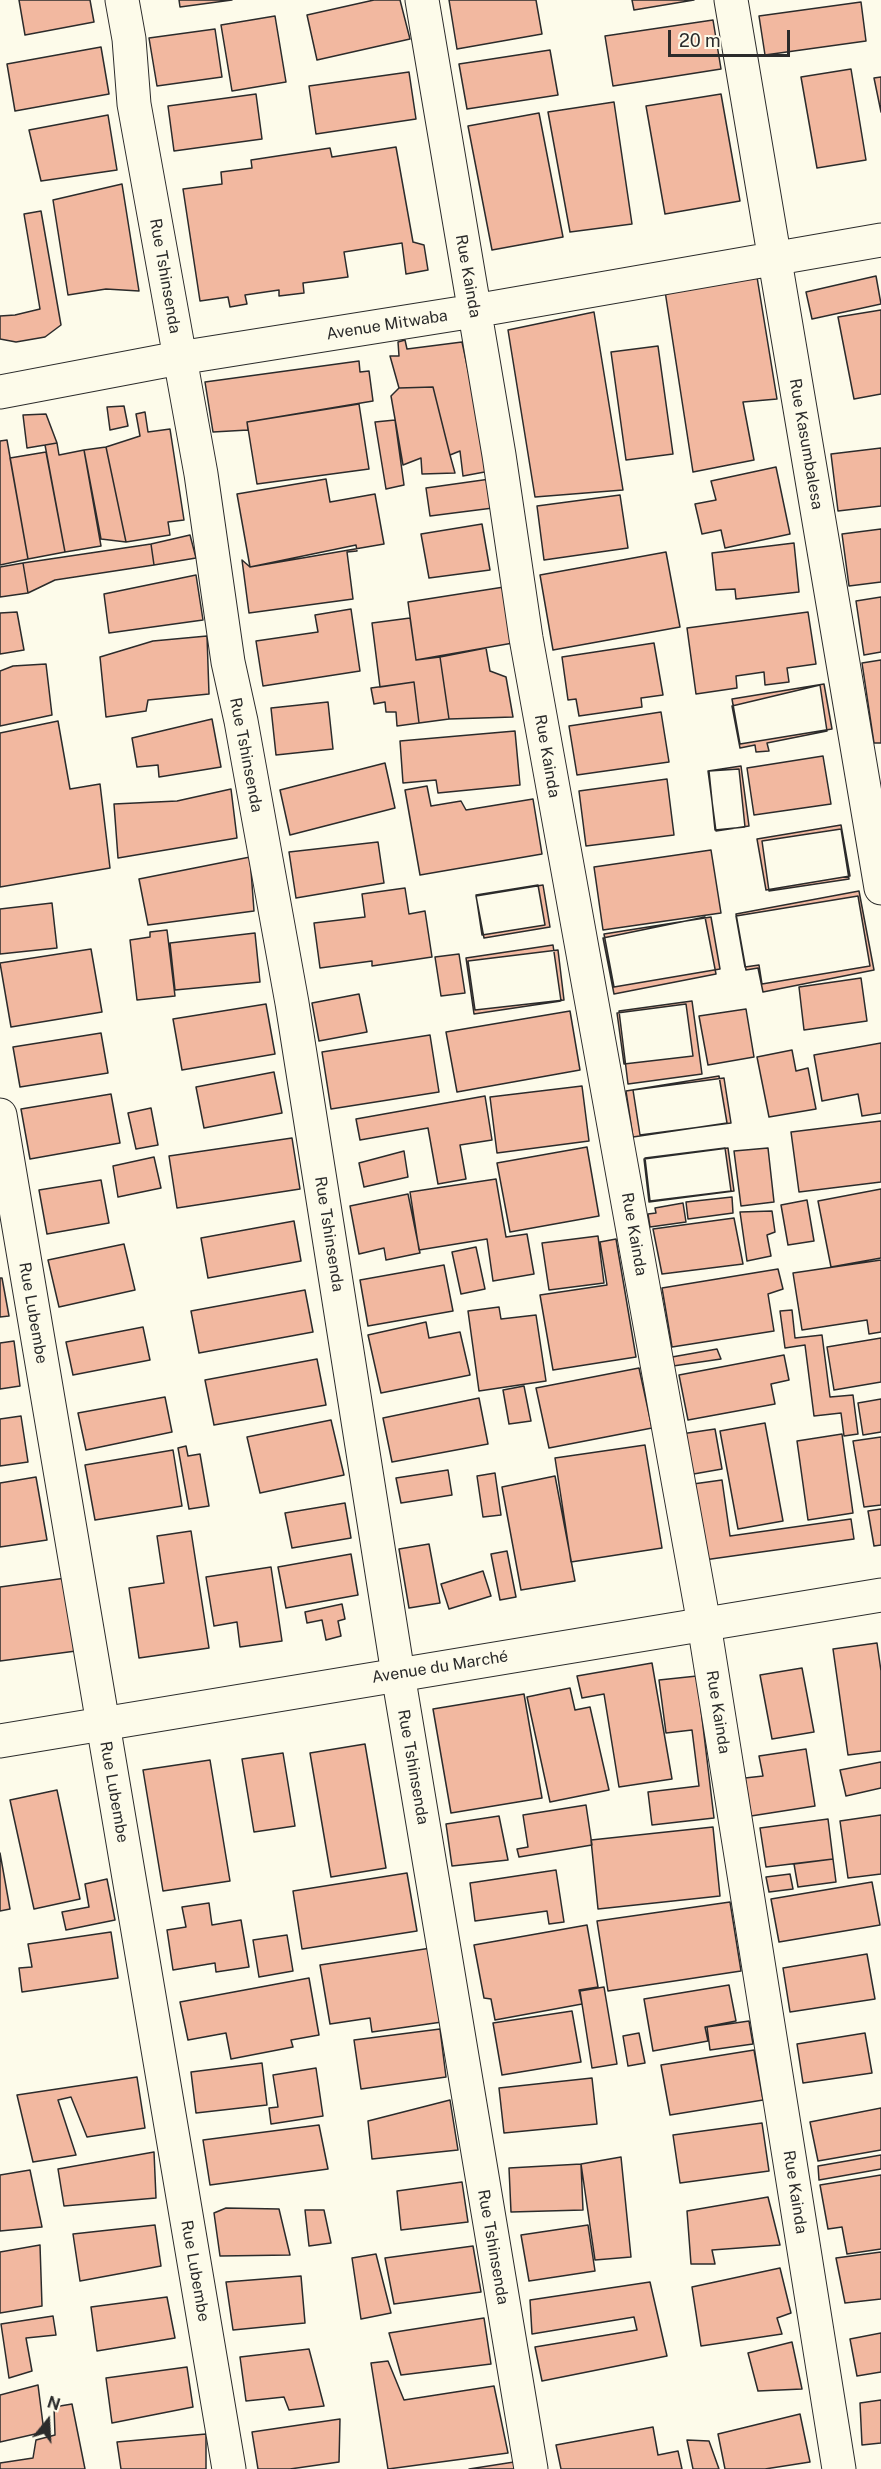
<!DOCTYPE html>
<meta charset="utf-8">
<style>
body{margin:0}
#map{position:relative;width:881px;height:2469px;overflow:hidden;background:#fdfbea;font-family:"Public Sans",sans-serif}
canvas{display:block}
.north{position:absolute;left:18px;top:2391px;width:60px;height:60px;-webkit-text-stroke:4px #fdfbea;paint-order:stroke;rotate:18deg;font-size:16px;font-weight:700;line-height:24px;text-align:center;color:#2b2b2b}
.north::after{content:'';display:block;margin:auto;width:21px;height:27px;background:#2b2b2b;clip-path:polygon(50% 0,100% 100%,50% 72%,0 100%)}
.scale{position:absolute;left:668px;top:30px;width:122px;height:27px;box-sizing:border-box;border:3px solid #2b2b2b;border-top:0;padding-left:8px;font-size:18px;line-height:21px;white-space:nowrap;color:#2b2b2b;-webkit-text-stroke:4px #fdfbea;paint-order:stroke}
</style>
<div id="map">
<canvas width="881" height="2469"></canvas>
<div class="north">N</div>
<div class="scale">20 m</div>
</div>
<script>
const ctx = document.querySelector('canvas').getContext('2d');
ctx.lineJoin = 'round';
function fill(path, color) {
  ctx.fillStyle = color;
  ctx.fill(path, 'evenodd');
}
function trace(path, color, width, dash) {
  ctx.strokeStyle = color;
  ctx.lineWidth = width;
  ctx.lineCap = dash ? 'butt' : 'round';
  ctx.setLineDash(dash || []);
  ctx.stroke(path);
}
function drawText(font, color, halo, rows, align = 'center') {
  ctx.font = font + ' "Public Sans",sans-serif';
  ctx.lineWidth = 4.5;
  ctx.setLineDash([]);
  ctx.textBaseline = 'middle';
  ctx.strokeStyle = halo;
  ctx.fillStyle = color;
  for (const [text, x, y, turn = 0] of rows) {
    ctx.save();
    ctx.translate(x, y);
    ctx.rotate((+turn || 0) * Math.PI / 180);
    ctx.textAlign = isNaN(turn) ? turn : align;
    if (halo) ctx.strokeText(text, 0, 0);
    ctx.fillText(text, 0, 0);
    ctx.restore();
  }
}
const building = new Path2D(`
 M 19,0 L 90,0 L 94,22 L 25,35 Z
 M 179,0 L 232,0 L 180,7 Z
 M 374,0 L 400,0 L 410,39 L 317,60 L 307,15 Z
 M 449,0 L 536,0 L 542,34 L 457,49 Z
 M 632,0 L 694,0 L 634,10 Z
 M 861,2 L 866,41 L 765,55 L 759,16 Z
 M 275,16 L 286,82 L 232,91 L 221,25 Z
 M 713,20 L 721,69 L 613,86 L 605,36 Z
 M 215,29 L 222,77 L 157,86 L 149,38 Z
 M 101,47 L 109,94 L 15,111 L 7,64 Z
 M 550,50 L 558,95 L 467,109 L 459,64 Z
 M 851,69 L 866,160 L 817,168 L 801,77 Z
 M 409,72 L 416,119 L 316,134 L 309,86 Z
 M 881,77 L 881,112 L 874,78 Z
 M 256,94 L 262,139 L 174,151 L 168,106 Z
 M 721,94 L 740,201 L 665,214 L 646,106 Z
 M 614,102 L 632,224 L 570,232 L 548,112 Z
 M 539,113 L 563,237 L 492,250 L 468,126 Z
 M 108,115 L 117,170 L 41,181 L 29,130 Z
 M 396,147 L 413,242 L 424,245 L 428,270 L 406,274 L 402,243 L 344,252 L 348,277 L 303,283 L 304,293 L 279,296 L 279,290 L 245,295 L 247,304 L 230,307 L 228,297 L 200,301 L 183,189 L 222,184 L 221,172 L 252,168 L 251,160 L 330,148 L 332,157 Z
 M 122,184 L 139,291 L 106,289 L 68,295 L 53,200 Z
 M 41,211 L 61,325 L 45,337 L 16,342 L 0,339 L 0,316 L 15,315 L 40,309 L 24,214 Z
 M 876,276 L 881,304 L 812,319 L 806,292 Z
 M 757,277 L 777,399 L 743,402 L 754,460 L 693,472 L 665,291 Z
 M 881,310 L 881,394 L 854,399 L 838,317 Z
 M 594,312 L 623,490 L 535,497 L 508,330 Z
 M 405,340 L 407,349 L 462,342 L 490,471 L 463,476 L 460,451 L 450,455 L 433,387 L 399,388 L 390,356 L 399,356 L 398,342 Z
 M 658,346 L 673,454 L 626,460 L 611,352 Z
 M 359,361 L 360,372 L 369,371 L 373,401 L 247,422 L 248,430 L 213,432 L 205,382 Z
 M 433,387 L 450,455 L 455,473 L 422,474 L 421,458 L 403,465 L 391,396 L 399,388 Z
 M 359,404 L 369,469 L 257,484 L 247,422 Z
 M 124,406 L 128,426 L 110,430 L 107,407 Z
 M 145,412 L 148,432 L 170,429 L 184,520 L 168,522 L 170,535 L 126,542 L 106,447 L 140,436 L 136,414 Z
 M 46,414 L 57,443 L 27,448 L 23,415 Z
 M 395,420 L 404,485 L 386,489 L 375,422 Z
 M 7,440 L 28,559 L 0,565 L 0,441 Z
 M 57,443 L 59,455 L 84,450 L 101,546 L 65,552 L 45,445 Z
 M 106,447 L 126,542 L 101,539 L 84,450 Z
 M 881,448 L 881,506 L 838,511 L 831,454 Z
 M 46,452 L 65,552 L 28,559 L 10,458 Z
 M 776,467 L 790,534 L 725,548 L 721,530 L 702,534 L 695,504 L 716,500 L 711,481 Z
 M 326,479 L 330,502 L 375,494 L 384,544 L 250,567 L 237,494 Z
 M 490,479 L 493,508 L 430,516 L 426,488 Z
 M 620,495 L 628,548 L 544,560 L 537,506 Z
 M 482,524 L 490,570 L 429,578 L 421,534 Z
 M 881,529 L 881,582 L 849,586 L 842,534 Z
 M 190,535 L 196,558 L 154,565 L 151,544 Z
 M 794,543 L 799,592 L 736,599 L 735,589 L 716,590 L 712,553 Z
 M 151,544 L 154,565 L 55,580 L 28,593 L 23,563 Z
 M 356,545 L 357,551 L 347,552 L 353,599 L 249,613 L 242,560 L 250,567 Z
 M 666,552 L 680,627 L 553,650 L 540,575 Z
 M 23,563 L 28,593 L 0,597 L 0,567 Z
 M 196,575 L 203,620 L 109,633 L 104,594 Z
 M 504,587 L 513,643 L 416,660 L 408,602 Z
 M 881,597 L 881,652 L 864,655 L 856,601 Z
 M 351,609 L 360,671 L 263,686 L 256,641 L 318,632 L 315,615 Z
 M 17,612 L 24,650 L 0,654 L 0,613 Z
 M 808,612 L 816,664 L 787,668 L 789,682 L 765,685 L 764,672 L 736,676 L 737,688 L 696,694 L 687,628 Z
 M 410,618 L 416,660 L 440,657 L 449,719 L 419,723 L 414,682 L 380,687 L 372,623 Z
 M 207,636 L 209,694 L 148,700 L 146,711 L 106,717 L 100,657 L 153,641 Z
 M 654,643 L 663,695 L 641,698 L 642,707 L 579,716 L 576,699 L 568,700 L 562,657 Z
 M 486,648 L 490,671 L 506,677 L 513,717 L 449,719 L 440,657 Z
 M 881,660 L 881,743 L 874,743 L 862,663 Z
 M 46,664 L 52,715 L 0,726 L 0,671 L 13,666 Z
 M 414,682 L 419,723 L 397,726 L 396,712 L 386,712 L 385,702 L 374,704 L 371,688 Z
 M 824,684 L 832,729 L 740,744 L 732,699 Z
 M 820,685 L 827,731 L 767,743 L 769,751 L 756,752 L 755,745 L 740,748 L 732,706 Z
 M 328,702 L 333,749 L 276,755 L 271,708 Z
 M 661,712 L 669,762 L 577,775 L 569,726 Z
 M 212,719 L 221,767 L 159,777 L 158,765 L 137,767 L 132,738 Z
 M 58,721 L 70,789 L 100,784 L 110,868 L 0,887 L 0,733 Z
 M 515,731 L 520,785 L 438,793 L 436,780 L 403,783 L 400,741 Z
 M 823,756 L 831,804 L 754,815 L 747,768 Z
 M 385,763 L 395,808 L 290,835 L 280,790 Z
 M 741,766 L 749,826 L 716,831 L 708,771 Z
 M 739,769 L 745,827 L 715,830 L 709,771 Z
 M 667,779 L 674,835 L 586,846 L 579,791 Z
 M 427,786 L 431,806 L 461,801 L 466,810 L 533,799 L 542,854 L 420,875 L 405,790 Z
 M 231,789 L 237,838 L 118,858 L 114,804 L 177,801 Z
 M 841,825 L 850,876 L 766,890 L 757,839 Z
 M 841,829 L 849,879 L 769,891 L 762,841 Z
 M 378,842 L 384,883 L 296,898 L 289,852 Z
 M 711,850 L 721,913 L 603,930 L 594,867 Z
 M 250,857 L 254,911 L 148,925 L 139,879 Z
 M 538,885 L 545,925 L 482,935 L 476,895 Z
 M 543,885 L 550,927 L 484,938 L 476,896 Z
 M 405,888 L 409,914 L 425,911 L 432,957 L 372,966 L 372,961 L 320,968 L 314,923 L 365,917 L 362,894 Z
 M 859,891 L 874,970 L 763,992 L 758,968 L 746,970 L 736,914 Z
 M 858,896 L 870,966 L 762,984 L 759,965 L 745,967 L 736,916 Z
 M 52,903 L 57,948 L 0,954 L 0,909 Z
 M 705,917 L 716,974 L 614,994 L 603,938 Z
 M 711,917 L 720,969 L 614,987 L 604,934 Z
 M 167,930 L 175,996 L 137,1000 L 130,940 L 150,937 L 150,932 Z
 M 255,933 L 260,982 L 175,990 L 170,943 Z
 M 553,945 L 561,1001 L 474,1014 L 466,958 Z
 M 91,949 L 102,1012 L 11,1027 L 0,963 Z
 M 558,950 L 564,1000 L 475,1010 L 468,961 Z
 M 459,954 L 465,993 L 441,996 L 435,957 Z
 M 861,978 L 867,1021 L 804,1030 L 799,987 Z
 M 359,994 L 367,1032 L 319,1041 L 312,1003 Z
 M 692,1001 L 702,1074 L 628,1084 L 619,1011 Z
 M 266,1004 L 275,1054 L 182,1070 L 173,1019 Z
 M 686,1004 L 693,1056 L 624,1064 L 617,1013 Z
 M 746,1009 L 754,1057 L 708,1065 L 699,1016 Z
 M 570,1011 L 580,1070 L 457,1092 L 446,1032 Z
 M 101,1033 L 108,1073 L 20,1087 L 13,1047 Z
 M 430,1035 L 439,1092 L 331,1109 L 322,1052 Z
 M 881,1043 L 881,1113 L 862,1116 L 858,1094 L 822,1101 L 814,1055 Z
 M 792,1050 L 796,1071 L 808,1068 L 816,1109 L 769,1117 L 757,1057 Z
 M 274,1072 L 282,1113 L 204,1128 L 196,1087 Z
 M 719,1076 L 727,1123 L 633,1137 L 626,1091 Z
 M 724,1078 L 731,1123 L 640,1135 L 633,1090 Z
 M 582,1086 L 589,1141 L 497,1153 L 490,1097 Z
 M 111,1094 L 120,1143 L 30,1159 L 21,1109 Z
 M 485,1096 L 492,1140 L 460,1145 L 466,1179 L 438,1184 L 428,1128 L 360,1140 L 356,1119 Z
 M 151,1108 L 158,1145 L 136,1149 L 128,1113 Z
 M 881,1121 L 881,1182 L 799,1192 L 791,1132 Z
 M 292,1138 L 300,1189 L 177,1208 L 169,1156 Z
 M 587,1147 L 599,1216 L 510,1232 L 497,1163 Z
 M 725,1148 L 731,1191 L 650,1201 L 645,1158 Z
 M 728,1148 L 734,1191 L 649,1202 L 644,1159 Z
 M 768,1148 L 774,1202 L 741,1206 L 734,1151 Z
 M 404,1151 L 408,1177 L 364,1187 L 359,1163 Z
 M 154,1157 L 161,1188 L 118,1197 L 113,1166 Z
 M 496,1179 L 506,1237 L 527,1234 L 534,1274 L 493,1281 L 487,1239 L 419,1250 L 410,1192 Z
 M 101,1180 L 109,1223 L 47,1234 L 39,1190 Z
 M 881,1189 L 881,1258 L 831,1267 L 818,1201 Z
 M 408,1194 L 420,1253 L 386,1260 L 384,1248 L 359,1254 L 350,1206 Z
 M 732,1197 L 733,1213 L 688,1219 L 686,1202 Z
 M 807,1200 L 814,1241 L 788,1245 L 781,1205 Z
 M 683,1203 L 686,1222 L 650,1227 L 648,1214 L 656,1213 L 655,1208 Z
 M 772,1211 L 775,1232 L 767,1235 L 771,1256 L 747,1261 L 740,1212 Z
 M 734,1218 L 743,1264 L 662,1274 L 653,1229 Z
 M 294,1221 L 301,1261 L 208,1278 L 201,1238 Z
 M 598,1236 L 604,1283 L 549,1290 L 542,1243 Z
 M 616,1239 L 636,1357 L 553,1370 L 540,1295 L 607,1285 L 600,1242 Z
 M 124,1244 L 135,1290 L 59,1307 L 48,1260 Z
 M 476,1247 L 485,1289 L 461,1294 L 452,1252 Z
 M 881,1260 L 881,1332 L 869,1334 L 867,1320 L 802,1330 L 793,1273 Z
 M 444,1265 L 453,1311 L 368,1326 L 360,1280 Z
 M 778,1269 L 783,1289 L 768,1294 L 774,1331 L 672,1347 L 662,1288 Z
 M 0,1278 L 2,1278 L 9,1316 L 0,1317 Z
 M 305,1290 L 313,1332 L 199,1353 L 191,1311 Z
 M 499,1307 L 501,1319 L 536,1315 L 546,1381 L 479,1391 L 468,1311 Z
 M 792,1310 L 795,1338 L 822,1335 L 830,1397 L 853,1395 L 858,1434 L 844,1436 L 841,1413 L 814,1416 L 805,1345 L 785,1348 L 780,1311 Z
 M 426,1322 L 429,1338 L 460,1332 L 470,1375 L 381,1393 L 368,1335 Z
 M 143,1327 L 150,1360 L 73,1375 L 66,1342 Z
 M 881,1338 L 881,1382 L 834,1390 L 827,1347 Z
 M 14,1341 L 20,1386 L 0,1389 L 0,1343 Z
 M 717,1349 L 721,1359 L 673,1366 L 672,1357 Z
 M 784,1355 L 789,1380 L 771,1384 L 775,1404 L 688,1420 L 679,1375 Z
 M 317,1359 L 326,1405 L 214,1425 L 205,1380 Z
 M 639,1368 L 652,1428 L 549,1448 L 536,1388 Z
 M 524,1386 L 531,1421 L 509,1424 L 503,1390 Z
 M 165,1397 L 172,1432 L 86,1450 L 78,1413 Z
 M 479,1398 L 488,1444 L 392,1462 L 383,1418 Z
 M 881,1399 L 881,1432 L 863,1435 L 858,1403 Z
 M 21,1416 L 28,1462 L 0,1466 L 0,1419 Z
 M 331,1420 L 344,1475 L 260,1493 L 247,1437 Z
 M 765,1423 L 783,1521 L 738,1529 L 720,1431 Z
 M 715,1429 L 722,1469 L 688,1475 L 681,1434 Z
 M 842,1434 L 853,1513 L 808,1520 L 797,1441 Z
 M 881,1437 L 881,1505 L 864,1507 L 853,1441 Z
 M 645,1445 L 662,1548 L 571,1562 L 555,1458 Z
 M 186,1446 L 188,1456 L 200,1454 L 209,1506 L 189,1509 L 178,1448 Z
 M 173,1450 L 182,1506 L 95,1520 L 85,1465 Z
 M 448,1470 L 452,1495 L 401,1503 L 396,1478 Z
 M 495,1473 L 501,1515 L 483,1517 L 477,1476 Z
 M 555,1476 L 575,1581 L 521,1590 L 502,1487 Z
 M 36,1477 L 47,1540 L 0,1547 L 0,1483 Z
 M 722,1480 L 730,1536 L 851,1519 L 854,1539 L 704,1560 L 693,1484 Z
 M 345,1503 L 351,1538 L 292,1548 L 285,1513 Z
 M 881,1509 L 881,1545 L 874,1546 L 868,1511 Z
 M 191,1531 L 209,1648 L 139,1658 L 129,1588 L 164,1583 L 157,1536 Z
 M 429,1544 L 440,1603 L 409,1608 L 399,1549 Z
 M 507,1551 L 516,1597 L 500,1600 L 491,1554 Z
 M 351,1554 L 358,1595 L 286,1608 L 278,1567 Z
 M 271,1567 L 282,1641 L 240,1647 L 237,1622 L 214,1626 L 206,1577 Z
 M 483,1571 L 491,1596 L 449,1609 L 441,1584 Z
 M 66,1578 L 76,1651 L 0,1661 L 0,1587 Z
 M 342,1604 L 345,1619 L 338,1621 L 341,1636 L 326,1640 L 322,1620 L 307,1623 L 305,1612 Z
 M 877,1643 L 881,1671 L 881,1751 L 848,1755 L 833,1649 Z
 M 652,1663 L 672,1779 L 619,1787 L 604,1694 L 582,1698 L 577,1676 Z
 M 802,1668 L 814,1732 L 772,1739 L 760,1675 Z
 M 697,1676 L 714,1818 L 652,1825 L 648,1792 L 699,1786 L 692,1730 L 666,1733 L 659,1680 Z
 M 570,1688 L 575,1710 L 590,1707 L 609,1790 L 550,1802 L 527,1697 Z
 M 524,1694 L 542,1798 L 451,1813 L 433,1709 Z
 M 365,1744 L 386,1868 L 331,1877 L 310,1753 Z
 M 806,1749 L 815,1806 L 751,1816 L 745,1778 L 763,1776 L 759,1756 Z
 M 283,1753 L 295,1826 L 254,1832 L 242,1759 Z
 M 210,1760 L 230,1881 L 163,1891 L 143,1770 Z
 M 881,1762 L 881,1788 L 846,1796 L 840,1770 Z
 M 57,1790 L 80,1899 L 34,1909 L 10,1800 Z
 M 586,1805 L 592,1845 L 519,1857 L 517,1849 L 528,1847 L 523,1815 Z
 M 881,1815 L 881,1874 L 848,1878 L 840,1821 Z
 M 499,1816 L 508,1860 L 452,1866 L 446,1824 Z
 M 828,1819 L 833,1859 L 766,1867 L 760,1828 Z
 M 713,1827 L 720,1896 L 598,1909 L 591,1840 Z
 M 0,1853 L 10,1909 L 0,1911 Z
 M 833,1859 L 836,1882 L 798,1887 L 794,1864 Z
 M 556,1870 L 564,1922 L 549,1924 L 547,1911 L 475,1921 L 470,1883 Z
 M 407,1873 L 417,1931 L 302,1949 L 293,1891 Z
 M 790,1874 L 793,1889 L 769,1892 L 766,1877 Z
 M 107,1879 L 115,1920 L 66,1930 L 62,1912 L 89,1907 L 85,1884 Z
 M 872,1882 L 880,1925 L 779,1942 L 771,1899 Z
 M 730,1902 L 741,1971 L 608,1991 L 597,1921 Z
 M 209,1903 L 212,1925 L 241,1920 L 249,1967 L 216,1972 L 215,1963 L 173,1970 L 167,1930 L 186,1927 L 182,1907 Z
 M 587,1925 L 598,1987 L 579,1990 L 582,2004 L 495,2020 L 491,1999 L 484,1998 L 474,1945 Z
 M 111,1932 L 118,1978 L 22,1992 L 19,1968 L 32,1967 L 28,1944 Z
 M 287,1935 L 293,1971 L 259,1977 L 253,1940 Z
 M 431,1948 L 442,2022 L 372,2032 L 370,2018 L 330,2024 L 320,1965 Z
 M 867,1954 L 875,1999 L 790,2012 L 783,1968 Z
 M 309,1978 L 319,2035 L 291,2040 L 293,2047 L 231,2059 L 226,2033 L 188,2040 L 180,2002 Z
 M 729,1985 L 736,2021 L 705,2027 L 708,2041 L 653,2051 L 644,1999 Z
 M 604,1987 L 617,2064 L 592,2068 L 580,1991 Z
 M 572,2011 L 581,2062 L 502,2075 L 493,2023 Z
 M 749,2021 L 753,2044 L 710,2050 L 707,2027 Z
 M 440,2029 L 446,2077 L 361,2089 L 354,2040 Z
 M 639,2033 L 645,2063 L 628,2066 L 623,2036 Z
 M 865,2033 L 872,2073 L 803,2083 L 797,2044 Z
 M 754,2050 L 763,2100 L 670,2115 L 661,2065 Z
 M 262,2063 L 267,2105 L 196,2113 L 191,2072 Z
 M 316,2068 L 323,2116 L 271,2124 L 269,2108 L 278,2107 L 273,2075 Z
 M 137,2077 L 145,2128 L 87,2137 L 71,2097 L 58,2100 L 76,2155 L 33,2162 L 17,2095 Z
 M 592,2078 L 597,2124 L 504,2133 L 499,2088 Z
 M 450,2100 L 458,2150 L 372,2159 L 368,2121 Z
 M 881,2108 L 881,2150 L 818,2161 L 810,2122 Z
 M 762,2123 L 769,2171 L 680,2183 L 673,2135 Z
 M 319,2125 L 328,2169 L 210,2185 L 203,2140 Z
 M 154,2152 L 156,2198 L 64,2206 L 58,2169 Z
 M 881,2155 L 881,2169 L 819,2180 L 818,2166 Z
 M 621,2157 L 631,2257 L 595,2260 L 581,2164 Z
 M 581,2164 L 583,2210 L 511,2212 L 509,2168 Z
 M 30,2170 L 42,2227 L 0,2231 L 0,2175 Z
 M 881,2175 L 881,2249 L 847,2254 L 842,2227 L 828,2229 L 820,2185 Z
 M 462,2182 L 468,2222 L 401,2230 L 397,2191 Z
 M 768,2197 L 780,2245 L 712,2250 L 715,2264 L 691,2264 L 687,2211 Z
 M 226,2208 L 279,2209 L 290,2255 L 220,2256 L 214,2213 Z
 M 305,2210 L 324,2210 L 331,2243 L 309,2246 Z
 M 155,2225 L 161,2266 L 80,2281 L 73,2234 Z
 M 588,2225 L 595,2271 L 529,2281 L 521,2235 Z
 M 40,2245 L 42,2306 L 0,2313 L 0,2252 Z
 M 473,2246 L 481,2292 L 394,2304 L 385,2258 Z
 M 881,2252 L 881,2299 L 845,2303 L 836,2258 Z
 M 376,2254 L 391,2313 L 361,2319 L 352,2258 Z
 M 780,2268 L 791,2313 L 777,2318 L 782,2334 L 701,2346 L 692,2287 Z
 M 301,2276 L 305,2323 L 233,2330 L 226,2282 Z
 M 650,2282 L 667,2356 L 542,2381 L 535,2347 L 637,2330 L 634,2317 L 532,2334 L 530,2300 Z
 M 167,2297 L 175,2338 L 97,2351 L 91,2307 Z
 M 53,2316 L 56,2335 L 26,2338 L 32,2371 L 9,2378 L 1,2324 Z
 M 484,2318 L 491,2364 L 401,2375 L 389,2333 Z
 M 881,2333 L 881,2372 L 857,2376 L 850,2339 Z
 M 792,2342 L 802,2389 L 758,2391 L 748,2353 Z
 M 309,2349 L 324,2406 L 289,2410 L 284,2397 L 246,2401 L 240,2357 Z
 M 388,2361 L 404,2400 L 494,2386 L 508,2453 L 388,2469 L 371,2363 Z
 M 187,2367 L 193,2407 L 112,2423 L 106,2378 Z
 M 38,2385 L 44,2432 L 0,2442 L 0,2395 Z
 M 881,2400 L 881,2443 L 862,2445 L 860,2403 Z
 M 72,2404 L 85,2469 L 0,2469 L 0,2463 L 33,2458 L 36,2440 L 55,2435 L 54,2407 Z
 M 800,2414 L 810,2462 L 765,2469 L 725,2469 L 718,2434 Z
 M 340,2419 L 339,2462 L 290,2469 L 258,2469 L 252,2432 Z
 M 653,2427 L 658,2455 L 678,2451 L 682,2469 L 561,2469 L 556,2445 Z
 M 206,2434 L 206,2469 L 121,2469 L 117,2442 Z
 M 687,2440 L 709,2441 L 719,2469 L 693,2469 Z
 M 514,2462 L 514,2469 L 469,2469 Z`);
fill(building, '#f2b8a0');
trace(building, '#2b2b2b', 1.5);
const street = new Path2D(`
 M 122,0 L 129,39 L 134,104 L 201,474 L 228,662 L 241,721 L 292,1003 L 398,1674 L 531,2469
 M 422,0 L 499,455 L 526,638 L 704,1624 L 839,2469
 M 731,0 L 881,888
 M 0,392 L 179,358 L 474,311 L 881,240
 M 0,1115 L 229,2469`);
const secondary = new Path2D(`
 M 0,1741 L 881,1595`);
trace(street, '#2b2b2b', 35);
trace(secondary, '#2b2b2b', 35);
trace(street, '#fdfbea', 33);
trace(secondary, '#fdfbea', 33);
drawText('16px', '#2b2b2b', '#fdfbea', [
 ["Rue Tshinsenda",165,276,80],
 ["Rue Kainda",468,276,80],
 ["Avenue Mitwaba",387,325,-9],
 ["Rue Kasumbalesa",806,444,80],
 ["Rue Tshinsenda",246,755,79],
 ["Rue Kainda",547,756,80],
 ["Rue Tshinsenda",329,1234,81],
 ["Rue Kainda",634,1234,80],
 ["Rue Lubembe",33,1313,80],
 ["Avenue du Marché",440,1667,-9],
 ["Rue Kainda",718,1712,81],
 ["Rue Tshinsenda",413,1767,80],
 ["Rue Lubembe",114,1792,80],
 ["Rue Kainda",795,2192,81],
 ["Rue Tshinsenda",493,2247,80],
 ["Rue Lubembe",195,2271,80]
]);
</script>
